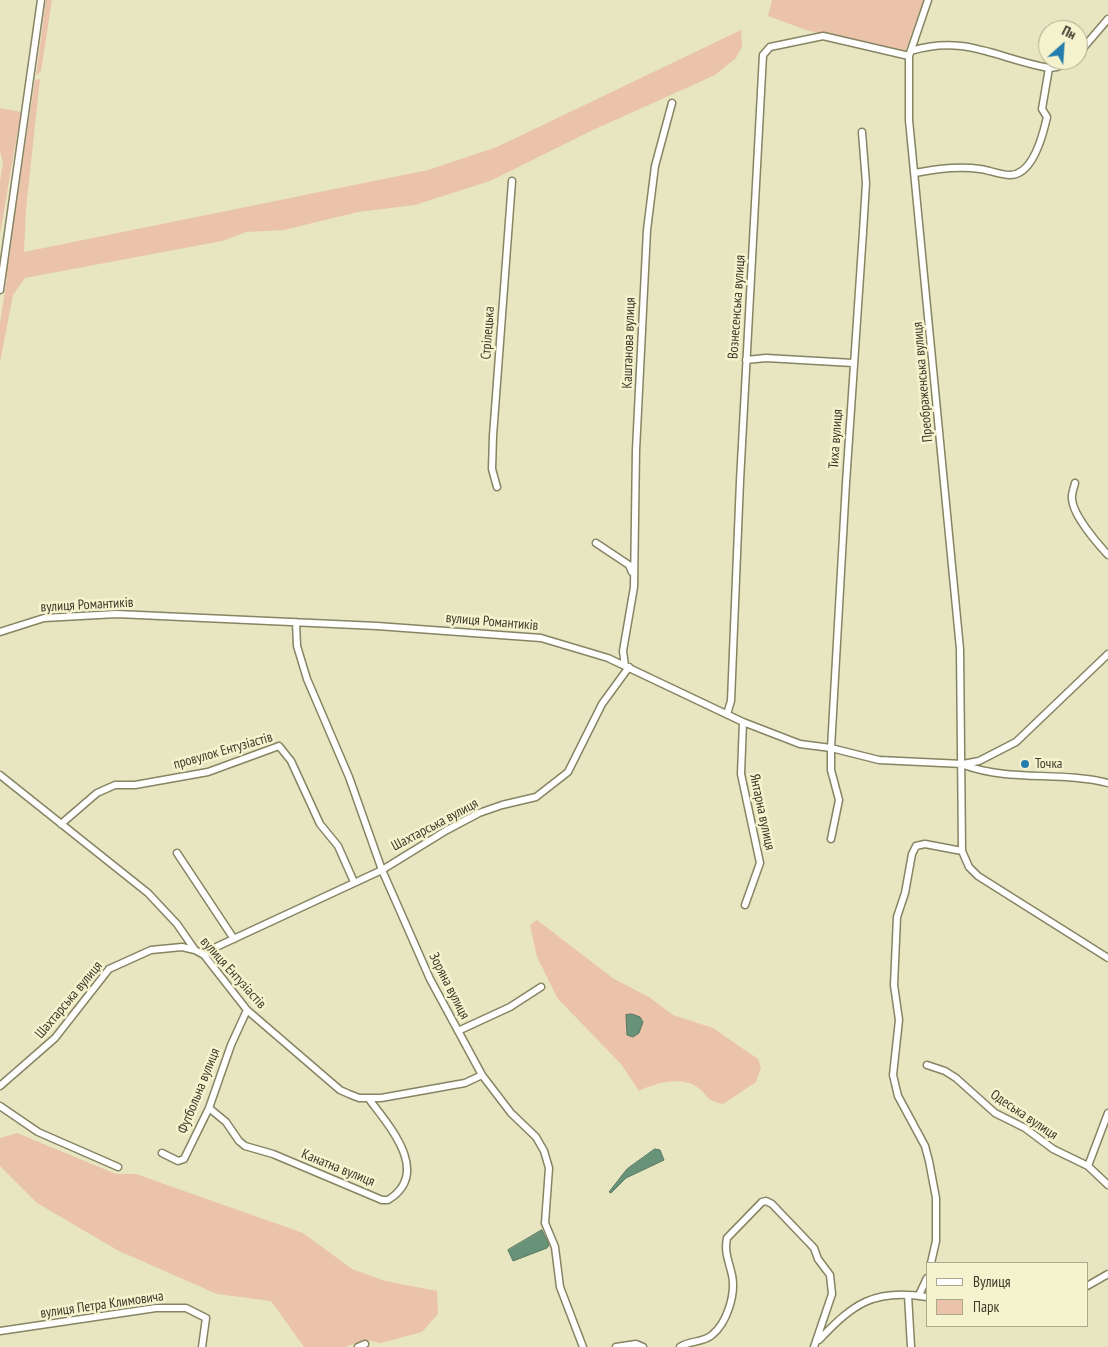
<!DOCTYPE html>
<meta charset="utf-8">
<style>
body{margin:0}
#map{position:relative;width:1108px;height:1347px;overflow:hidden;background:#e7e6c1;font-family:"PT Sans Narrow",sans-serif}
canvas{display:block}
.legend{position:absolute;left:926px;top:1262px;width:162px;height:65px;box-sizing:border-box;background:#f5f3ce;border:1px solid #aba98d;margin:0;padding:6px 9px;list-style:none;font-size:15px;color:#3b3a2b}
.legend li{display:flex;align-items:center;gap:10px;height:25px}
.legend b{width:25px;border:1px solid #aba98d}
.north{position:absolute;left:1038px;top:20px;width:50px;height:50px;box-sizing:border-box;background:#f5f3ce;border:1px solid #aba98d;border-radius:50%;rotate:26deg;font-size:14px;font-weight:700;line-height:20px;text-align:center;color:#3b3a2b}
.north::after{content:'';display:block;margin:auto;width:18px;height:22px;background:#247dac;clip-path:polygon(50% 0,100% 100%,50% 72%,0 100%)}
</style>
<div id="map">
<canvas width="1108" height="1347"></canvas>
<ul class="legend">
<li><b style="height:6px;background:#fff"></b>Вулиця</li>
<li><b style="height:14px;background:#eac3aa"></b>Парк</li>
</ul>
<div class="north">Пн</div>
</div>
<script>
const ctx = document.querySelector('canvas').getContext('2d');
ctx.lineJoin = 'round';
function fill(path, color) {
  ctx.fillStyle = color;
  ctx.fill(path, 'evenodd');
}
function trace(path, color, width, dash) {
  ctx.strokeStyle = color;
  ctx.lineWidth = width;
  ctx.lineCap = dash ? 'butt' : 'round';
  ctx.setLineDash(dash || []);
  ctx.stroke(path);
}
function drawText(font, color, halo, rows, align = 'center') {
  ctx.font = font + ' "PT Sans Narrow",sans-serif';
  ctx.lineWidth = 5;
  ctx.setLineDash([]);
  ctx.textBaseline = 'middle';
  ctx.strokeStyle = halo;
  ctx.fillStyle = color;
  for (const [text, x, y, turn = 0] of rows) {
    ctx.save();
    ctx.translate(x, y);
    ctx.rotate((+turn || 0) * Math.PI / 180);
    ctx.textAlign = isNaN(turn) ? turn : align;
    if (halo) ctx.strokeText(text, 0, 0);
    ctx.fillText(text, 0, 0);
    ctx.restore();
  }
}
fill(new Path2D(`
 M 46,0 L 52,0 L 41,71 L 36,76 Z
 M 772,0 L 924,0 L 904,55 L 806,30 L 768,16 Z
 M 741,30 L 742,47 L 736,58 L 715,75 L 593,130 L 490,181 L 415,205 L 358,212 L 284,230 L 246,232 L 222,241 L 25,278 L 13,295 L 0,362 L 0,323 L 7,278 L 6,271 L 35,80 L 40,79 L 26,209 L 24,252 L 428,170 L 497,147 Z
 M 0,108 L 21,112 L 0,234 L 0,181 L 3,163 L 0,151 Z
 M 537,920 L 614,979 L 649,997 L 673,1015 L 713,1028 L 758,1059 L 761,1067 L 756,1082 L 723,1104 C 703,1099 710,1096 697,1087 C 681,1076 655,1083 639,1091 L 621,1064 L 558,999 L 537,957 L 530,925 Z
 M 17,1133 L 116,1174 L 136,1174 L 303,1233 L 352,1269 L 385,1281 L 437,1291 L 438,1314 L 422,1332 L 381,1343 L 366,1340 L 345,1347 L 304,1347 L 271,1301 L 217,1294 L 119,1251 L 37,1203 L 0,1166 L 0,1138 Z`), '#eac3aa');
const water = new Path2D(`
 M 632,1014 L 640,1017 L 643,1022 L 639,1033 L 633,1037 L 627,1035 L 626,1015 Z
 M 655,1149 L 660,1150 L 664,1160 L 626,1178 L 611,1193 L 609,1192 L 627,1169 Z
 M 542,1230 L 549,1245 L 547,1248 L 513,1261 L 508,1250 Z`);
fill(water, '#689379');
trace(water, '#5a7862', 1);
const minor = new Path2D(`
 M 928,0 L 909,56 L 909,120 L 960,649 L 962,851 L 969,867 L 978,876 L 1108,958
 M 911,51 C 965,34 998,59 1049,68 L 1057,67 L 1070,60
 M 1078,54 L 1108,19
 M 915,173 C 935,169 959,166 980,169 C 989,170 1000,175 1010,175 C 1033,175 1043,135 1047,117 L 1042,109 L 1049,68
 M 0,290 L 41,0
 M 746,360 L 766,358 L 853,363
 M 1075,483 C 1074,488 1071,494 1072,499 C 1073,515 1097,543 1108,555
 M 497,487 L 492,469 L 493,436 L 512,181
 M 596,543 L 629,565 L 632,572
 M 296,622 L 297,646 L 307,679 L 349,777 L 382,870 L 430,979 L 482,1075 L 511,1113 L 536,1137 L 544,1151 L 549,1168 L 545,1223 L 555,1247 L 560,1287 L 583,1347
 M 0,632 L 44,618 L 117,614 L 377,626 L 541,638 L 608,658 L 743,722 L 800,744 L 831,748 L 879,760 L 963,764 L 979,761 L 1016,742 L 1108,654
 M 625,666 L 623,651 L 634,587 L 636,450 L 647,230 L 655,166 L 672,103
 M 727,714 L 731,701 L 740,481 L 763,55 L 770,47 L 823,36 L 909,56
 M 743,722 L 741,774 L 760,863 L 745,905
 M 964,765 C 1010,782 1060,771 1108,783
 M 0,775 L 148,893 L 177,924 L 195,950 L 204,955 L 247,1010 L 340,1090 L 349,1094 L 359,1098 L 381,1098 L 465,1083 L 482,1075
 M 61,824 L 97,793 L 115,785 L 135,785 L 208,772 L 279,746 L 291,761 L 320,824 L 338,846 L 354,882
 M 831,839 L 839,800 L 831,770 L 831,748 L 846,483 L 863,232 L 866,183 L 862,132
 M 177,853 L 234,939
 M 204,955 L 214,948 L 382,870 L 447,830 L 479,813 L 502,805 L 536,797 L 568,772 L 602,704 L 629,667
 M 458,1031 L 510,1007 L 541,987
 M 927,1065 L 945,1071 L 956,1078 L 995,1113 L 1025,1128 L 1053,1149 L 1088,1166 L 1108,1185
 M 0,1086 L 55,1038 L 109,969 L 151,950 L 182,947 L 195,950
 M 0,1106 L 38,1132 L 118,1167
 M 209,1108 L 226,1122 L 239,1141 L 245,1146 L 273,1154 L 382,1200 L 388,1200 C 432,1173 389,1126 369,1099
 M 162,1153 L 178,1161 L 184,1159 L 209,1108 L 231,1045 L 247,1010
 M 1088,1166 L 1108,1113
 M 931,1263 L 936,1241 L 936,1198 L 929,1161 L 925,1146 L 898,1096 L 893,1075 L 899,1020 L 894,985 L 897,917 L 905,893 L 912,854 L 916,846 L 925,844 L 962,851
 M 1087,1286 L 1108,1274
 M 908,1295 L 911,1347
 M 919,1295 L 927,1278
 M 0,1331 L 156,1308 L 186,1308 L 206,1318 L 202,1347
 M 819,1340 C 853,1304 874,1288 927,1297
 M 358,1347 L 365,1344
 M 616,1347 L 636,1344 L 643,1347
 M 680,1347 C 690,1340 703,1343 712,1335 C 727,1323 736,1294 732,1275 C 729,1262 724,1252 727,1238 L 762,1202 L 766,1201 L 772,1204 L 814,1248 L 818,1259 L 830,1275 L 832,1294 L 814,1347`);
trace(minor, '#868462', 9);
trace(minor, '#fff', 6);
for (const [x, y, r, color] of [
 [1025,764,5,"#247dac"]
]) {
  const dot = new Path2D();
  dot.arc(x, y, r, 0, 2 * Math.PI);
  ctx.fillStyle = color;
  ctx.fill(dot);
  trace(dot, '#f5f3ce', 2);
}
drawText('14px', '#3b3a2b', '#f5f3ce', [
 ["Вознесенська вулиця",737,307,-86],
 ["Стрілецька",488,333,-86],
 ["Каштанова вулиця",629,343,-88],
 ["Преображенська вулиця",923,382,-95],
 ["Тиха вулиця",836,439,-86],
 ["вулиця Романтиків",87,605,-3],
 ["вулиця Романтиків",492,622,5],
 ["провулок Ентузіастів",223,751,-16],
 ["Янтарна вулиця",762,812,78],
 ["Шахтарська вулиця",435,825,-28],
 ["вулиця Ентузіастів",233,973,48],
 ["Зоряна вулиця",449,986,63],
 ["Шахтарська вулиця",69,1000,-50],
 ["Футбольна вулиця",199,1091,-68],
 ["Одеська вулиця",1024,1115,34],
 ["Канатна вулиця",338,1168,22],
 ["вулиця Петра Климовича",102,1305,-8]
]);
drawText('14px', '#3b3a2b', '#f5f3ce', [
 ["Точка",1035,764]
], 'left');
</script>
